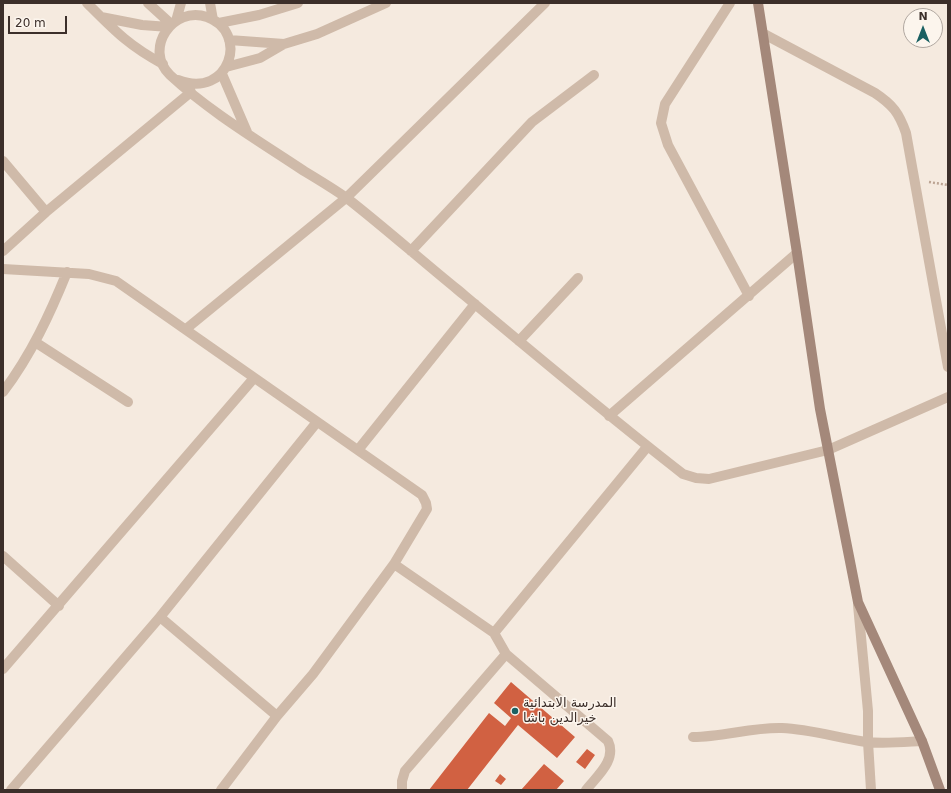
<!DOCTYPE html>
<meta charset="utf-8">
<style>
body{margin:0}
#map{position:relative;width:951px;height:793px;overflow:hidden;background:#f5eadf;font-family:"DejaVu Sans",sans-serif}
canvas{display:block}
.frame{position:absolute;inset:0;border:4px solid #3c2f2a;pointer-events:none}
.north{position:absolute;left:903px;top:8px;width:40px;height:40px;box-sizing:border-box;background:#fcf5ed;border:1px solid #afa69f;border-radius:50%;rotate:0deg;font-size:11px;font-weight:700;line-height:16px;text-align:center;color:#3c2f2a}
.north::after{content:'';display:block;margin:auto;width:14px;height:18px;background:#1a6062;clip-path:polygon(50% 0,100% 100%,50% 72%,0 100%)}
.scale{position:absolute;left:8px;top:16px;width:59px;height:18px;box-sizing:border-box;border:2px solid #3c2f2a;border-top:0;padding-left:5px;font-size:12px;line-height:14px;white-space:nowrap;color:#3c2f2a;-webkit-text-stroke:3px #fcf5ed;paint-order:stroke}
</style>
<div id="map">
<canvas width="951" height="793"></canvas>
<div class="frame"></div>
<div class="north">N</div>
<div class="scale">20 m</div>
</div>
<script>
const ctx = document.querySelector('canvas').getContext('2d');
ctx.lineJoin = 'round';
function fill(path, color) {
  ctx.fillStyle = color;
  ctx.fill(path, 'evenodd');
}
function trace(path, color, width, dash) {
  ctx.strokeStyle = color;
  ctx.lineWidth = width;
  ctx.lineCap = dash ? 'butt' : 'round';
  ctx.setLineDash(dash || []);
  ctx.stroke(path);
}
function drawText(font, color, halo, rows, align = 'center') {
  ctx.font = font + ' "DejaVu Sans","Noto Naskh Arabic",sans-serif';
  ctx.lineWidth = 3;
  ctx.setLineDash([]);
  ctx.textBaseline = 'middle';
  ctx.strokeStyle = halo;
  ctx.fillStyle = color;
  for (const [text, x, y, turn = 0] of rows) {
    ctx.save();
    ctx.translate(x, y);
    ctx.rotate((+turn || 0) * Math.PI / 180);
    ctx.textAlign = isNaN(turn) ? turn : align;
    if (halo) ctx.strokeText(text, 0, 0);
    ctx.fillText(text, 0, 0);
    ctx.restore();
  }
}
fill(new Path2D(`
 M 511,682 L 575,737 L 557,758 L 518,725 L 467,790 L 429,790 L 489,713 L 505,726 L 511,718 L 494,703 Z
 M 587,749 L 595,755 L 585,769 L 576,762 Z
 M 544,764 L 564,781 L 556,790 L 521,790 Z
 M 500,774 L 506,779 L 501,785 L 495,781 Z`), '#d16142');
trace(new Path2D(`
 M 929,182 L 948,185`), '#bca493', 2.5, [2, 2]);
trace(new Path2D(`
 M 87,3 C 114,30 129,46 163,64
 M 148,3 L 171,24
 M 210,3 L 213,20
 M 730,3 L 665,104 L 661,123 L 668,145 L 749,296
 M 101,17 L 142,25 L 169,27
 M 176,21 L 181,3
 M 219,23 L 259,15 L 298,3
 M 764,34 L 875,93 C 893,105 899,113 906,133 L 948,367
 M 229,40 L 284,44
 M 226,67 L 260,58 L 284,44 L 317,34 L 386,3
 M 222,74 L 247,132
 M 178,80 C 230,100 250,32 207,17 C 173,5 143,49 170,75 C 210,112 259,141 304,171 C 319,180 334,189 348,199 C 385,228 421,260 458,290 C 532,352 607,415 683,474 L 696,478 L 709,479 L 828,450 L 948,397
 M 3,161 L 46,212
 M 3,251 L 46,212 L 191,92
 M 411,251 L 532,122 L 594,75
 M 3,269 L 89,274 L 116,281 L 422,495 L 426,503 L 427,509 L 394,564 L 313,674 L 277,716 L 221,790
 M 186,329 L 346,198 L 545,3
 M 519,341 L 578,278
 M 35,342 L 128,402
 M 3,392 C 31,355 50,314 67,272
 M 609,416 L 797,253
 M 358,450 L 475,304
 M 3,556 L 59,606
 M 394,564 L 494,633 L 506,654 L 608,741 C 617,760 597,776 586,790
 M 858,605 L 868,711 L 868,742 L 871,790
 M 160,617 L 277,716
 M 494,633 L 647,447
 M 3,669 L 254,378
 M 693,737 C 723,737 752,727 782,728 C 810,729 838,738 866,742 C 884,744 904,742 922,741
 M 11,790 L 160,617 L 317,422
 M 402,790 L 402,781 L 405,771 L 506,654`), '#cfbaa9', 10);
trace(new Path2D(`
 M 758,3 L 797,253 L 820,409 L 858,602 L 922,741 L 940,790`), '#a4887a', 10);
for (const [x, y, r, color] of [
 [515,711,4,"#1a6062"]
]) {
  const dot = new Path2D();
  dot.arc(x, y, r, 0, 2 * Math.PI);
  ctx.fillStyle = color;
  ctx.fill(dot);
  trace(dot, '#fcf5ed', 1.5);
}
drawText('13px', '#3c2f2a', '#fcf5ed', [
 ["المدرسة الابتدائية",523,704],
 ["خيرالدين باشا",523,719]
], 'left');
</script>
